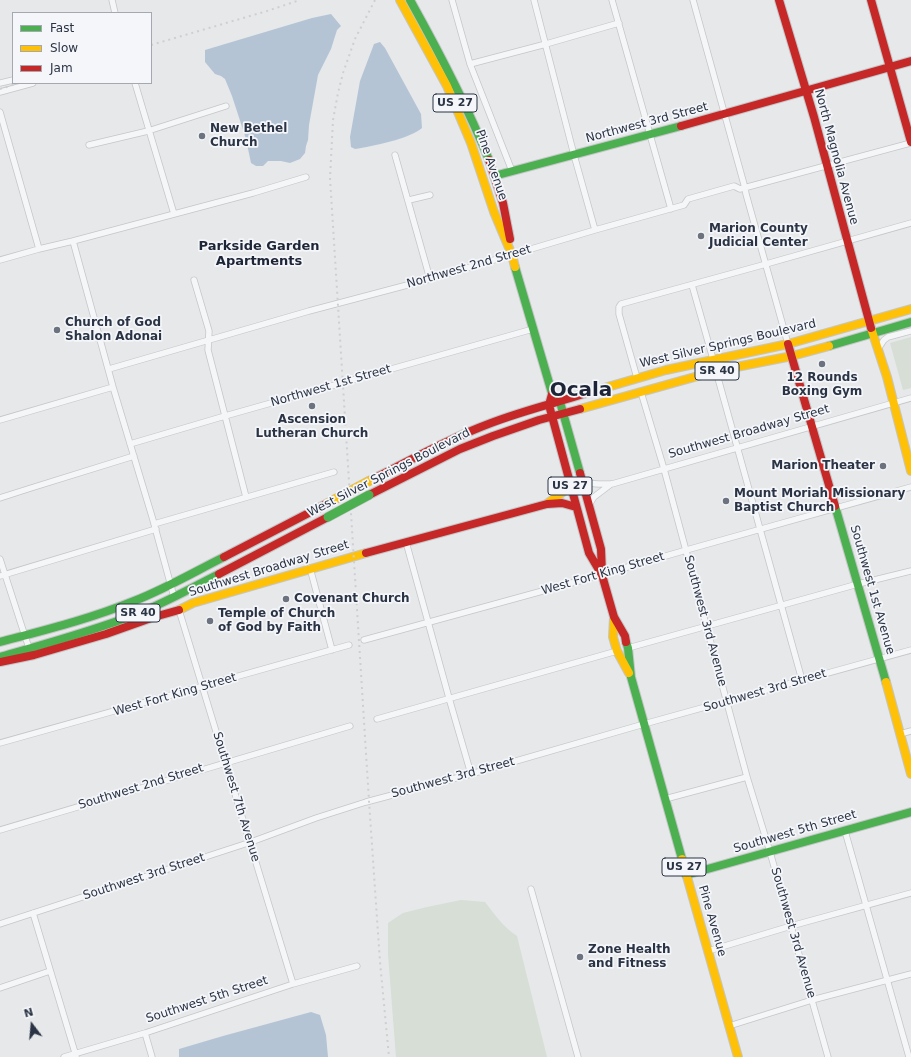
<!DOCTYPE html>
<style>
body{margin:0}
#map{position:relative;width:911px;height:1057px;overflow:hidden;background:#e6e8ea;font-family:"DejaVu Sans",sans-serif}
canvas{display:block}
.legend{position:absolute;left:12px;top:12px;width:140px;height:72px;box-sizing:border-box;background:#f4f6f9;border:1px solid #a4a8b1;margin:0;padding:5px 7px;list-style:none;font-size:12px;color:#2b3445}
.legend li{display:flex;align-items:center;gap:8px;height:20px}
.legend b{width:20px;border:1px solid #a4a8b1}
.north{position:absolute;left:12px;top:1005px;width:40px;height:40px;-webkit-text-stroke:3px #f4f6f9;paint-order:stroke;rotate:344deg;font-size:11px;font-weight:700;line-height:16px;text-align:center;color:#2b3445}
.north::after{content:'';display:block;margin:auto;width:14px;height:18px;background:#2b3445;clip-path:polygon(50% 0,100% 100%,50% 72%,0 100%)}
</style>
<div id="map">
<canvas width="911" height="1057"></canvas>
<ul class="legend">
<li><b style="height:5px;background:#4caf50"></b>Fast</li>
<li><b style="height:5px;background:#ffc107"></b>Slow</li>
<li><b style="height:5px;background:#c62828"></b>Jam</li>
</ul>
<div class="north">N</div>
</div>
<script>
const ctx = document.querySelector('canvas').getContext('2d');
ctx.lineJoin = 'round';
function fill(path, color) {
  ctx.fillStyle = color;
  ctx.fill(path, 'evenodd');
}
function trace(path, color, width, dash) {
  ctx.strokeStyle = color;
  ctx.lineWidth = width;
  ctx.lineCap = dash ? 'butt' : 'round';
  ctx.setLineDash(dash || []);
  ctx.stroke(path);
}
function drawText(font, color, halo, rows, align = 'center') {
  ctx.font = font + ' "DejaVu Sans",sans-serif';
  ctx.lineWidth = 3.5;
  ctx.setLineDash([]);
  ctx.textBaseline = 'middle';
  ctx.strokeStyle = halo;
  ctx.fillStyle = color;
  for (const [text, x, y, turn = 0] of rows) {
    ctx.save();
    ctx.translate(x, y);
    ctx.rotate((+turn || 0) * Math.PI / 180);
    ctx.textAlign = isNaN(turn) ? turn : align;
    if (halo) ctx.strokeText(text, 0, 0);
    ctx.fillText(text, 0, 0);
    ctx.restore();
  }
}
fill(new Path2D(`
 M 911,337 L 911,388 L 903,390 L 890,343 Z
 M 461,900 L 485,902 C 495,915 503,927 517,936 L 547,1057 L 396,1057 L 388,954 L 388,923 L 403,913 L 427,907 Z`), '#d6ded6');
fill(new Path2D(`
 M 331,14 L 341,26 L 337,30 L 331,49 L 318,75 L 309,125 L 308,140 L 306,146 L 305,153 L 300,159 L 290,163 L 281,161 L 268,161 L 263,166 L 256,166 L 251,163 L 246,139 L 232,96 L 225,79 L 221,76 L 215,74 L 205,62 L 205,50 L 312,18 Z
 M 380,42 L 385,48 L 421,114 L 422,128 C 409,139 373,146 355,149 L 351,147 L 350,137 L 360,81 L 374,44 Z
 M 311,1012 L 320,1015 L 326,1035 L 328,1057 L 179,1057 L 179,1049 L 223,1036 Z`), '#b4c4d5');
const street = new Path2D(`
 M 112,0 L 115,13
 M 452,0 L 470,64 L 512,171
 M 534,0 L 574,155 L 595,230
 M 612,0 L 671,209
 M 693,0 L 745,188 L 746,194 L 788,344
 M 470,64 L 546,44 L 619,23
 M 0,83 L 13,80
 M 135,83 L 174,214
 M 0,92 L 33,83
 M 0,112 L 39,249
 M 89,145 L 148,131 L 226,106
 M 395,155 L 430,279
 M 409,200 L 430,195
 M 73,241 L 113,387 L 153,520 L 174,597
 M 0,260 L 39,249 L 73,241 L 253,193 L 306,177
 M 194,280 L 209,331 L 208,350 L 246,497
 M 692,285 L 713,359
 M 878,349 L 884,340 L 888,337 L 911,331
 M 109,369 L 309,311 L 430,279 L 595,230 L 684,205 L 688,199 L 734,186 L 740,189 L 911,143
 M 716,371 L 802,680
 M 637,378 L 619,314 L 619,307 L 621,304 L 759,266 L 911,223
 M 641,392 L 664,469 L 747,777 L 770,852 L 828,1057
 M 0,420 L 113,387
 M 130,444 L 225,416 L 533,329
 M 582,480 C 592,485 601,484 612,484 L 911,398
 M 0,498 L 31,488 L 134,456
 M 589,505 L 594,497 L 611,484
 M 154,524 L 334,472
 M 406,542 L 449,698 L 471,774
 M 0,559 L 22,627 L 29,648
 M 310,568 L 332,650
 M 0,576 L 156,529
 M 179,610 L 293,984
 M 364,640 L 579,581 L 690,549 L 911,487
 M 628,648 L 858,584 L 911,571
 M 377,719 L 617,651
 M 900,734 L 911,731
 M 0,743 L 349,645
 M 665,799 L 747,777
 M 0,830 L 350,726
 M 845,831 L 909,1057
 M 531,889 L 578,1057
 M 33,913 L 76,1056
 M 0,924 L 251,842 L 316,818 L 366,802 L 471,774 L 644,724 L 911,650
 M 708,951 L 791,926 L 911,893
 M 0,988 L 50,971
 M 729,1026 L 812,1000 L 911,974
 M 145,1033 L 152,1057
 M 64,1057 L 145,1033 L 293,984 L 357,966`);
const fast = new Path2D(`
 M 410,0 C 439,52 467,105 489,160
 M 494,176 L 681,126
 M 515,267 L 552,393 L 560,402 L 580,473
 M 829,346 L 911,322
 M 835,506 L 886,682
 M 0,642 C 45,630 90,619 134,601 C 165,589 194,572 224,557
 M 626,642 L 628,648 L 631,677 L 682,859
 M 0,657 C 45,644 90,632 134,615 C 163,604 191,588 219,574
 M 686,875 L 911,812`);
const slow = new Path2D(`
 M 400,0 L 447,86 L 471,143 L 494,212 L 512,255 L 515,267
 M 871,328 L 887,377 L 911,471
 M 587,393 L 666,370 L 788,344 L 911,309
 M 580,409 L 716,371 L 792,356 L 829,346
 M 548,503 L 563,492 L 569,482
 M 179,610 L 193,603 L 366,553
 M 614,617 L 613,637 L 617,651 L 629,673
 M 886,682 L 911,774
 M 682,859 L 738,1057`);
const jam = new Path2D(`
 M 779,0 L 814,117 L 871,328
 M 871,0 L 911,142
 M 681,126 L 911,61
 M 489,160 L 503,203 L 510,239
 M 788,344 L 835,506
 M 552,394 L 549,405 L 589,553 L 602,575 L 614,617 L 625,636 L 626,642
 M 580,473 L 601,549 L 602,573
 M 369,481 C 409,461 448,439 491,423 C 522,411 555,403 587,393
 M 369,495 L 460,449 L 493,436 L 539,420 L 580,409
 M 366,553 L 547,504 L 562,503 L 576,507
 M 224,557 L 328,503
 M 219,574 L 328,517
 M 0,662 L 34,655 L 106,634 L 154,617 L 179,610`);
trace(street, '#c4c6c8', 7);
trace(fast, '#c4c6c8', 10);
trace(slow, '#c4c6c8', 10);
trace(jam, '#c4c6c8', 10);
trace(street, '#f5f6f7', 5.5);
trace(fast, '#4caf50', 8);
trace(slow, '#ffc107', 8);
trace(jam, '#c62828', 8);
trace(new Path2D(`
 M 375,0 L 355,39 L 343,73 L 338,93 L 333,120 L 330,178 L 369,801 L 380,962 L 389,1057
 M 151,45 L 267,11 L 300,0
 M 0,89 L 19,83`), '#cecfd2', 2, [2, 4]);
const fastBridge = new Path2D(`
 M 328,517 L 369,495`);
const slowBridge = new Path2D(`
 M 328,503 L 369,481`);
trace(fastBridge, '#c2c5c8', 10, []);
trace(slowBridge, '#c2c5c8', 10, []);
trace(fastBridge, '#4caf50', 9);
trace(slowBridge, '#ffc107', 9);
for (const [x, y, r, color] of [
 [202,136,4,"#6c737f"],
 [701,236,4,"#6c737f"],
 [57,330,4,"#6c737f"],
 [822,364,4,"#6c737f"],
 [312,406,4,"#6c737f"],
 [883,466,4,"#6c737f"],
 [726,501,4,"#6c737f"],
 [286,599,4,"#6c737f"],
 [210,621,4,"#6c737f"],
 [580,957,4,"#6c737f"]
]) {
  const dot = new Path2D();
  dot.arc(x, y, r, 0, 2 * Math.PI);
  ctx.fillStyle = color;
  ctx.fill(dot);
  trace(dot, '#f4f6f9', 1.5);
}
for (const [x, y, w] of [
 [455,103,44],
 [717,371,44],
 [570,486,44],
 [138,613,44],
 [684,867,44]
]) {
  const box = new Path2D();
  box.roundRect(x - w / 2, y - 9, w, 18, 3);
  ctx.fillStyle = '#f4f6f9';
  ctx.fill(box);
  trace(box, '#2b3445', 1);
}
drawText('bold 11px', '#2b3445', null, [
 ["US 27",455,103],
 ["SR 40",717,371],
 ["US 27",570,486],
 ["SR 40",138,613],
 ["US 27",684,867]
]);
drawText('12px', '#2b3445', '#f4f6f9', [
 ["Northwest 3rd Street",647,123,-15],
 ["North Magnolia Avenue",836,157,75],
 ["Pine Avenue",491,165,71],
 ["Northwest 2nd Street",469,267,-16],
 ["West Silver Springs Boulevard",728,344,-13],
 ["Northwest 1st Street",331,386,-16],
 ["Southwest Broadway Street",749,432,-16],
 ["West Silver Springs Boulevard",389,473,-27],
 ["Southwest Broadway Street",269,569,-17],
 ["West Fort King Street",603,574,-16],
 ["Southwest 1st Avenue",872,590,74],
 ["Southwest 3rd Avenue",705,621,75],
 ["Southwest 3rd Street",765,691,-16],
 ["West Fort King Street",175,695,-16],
 ["Southwest 3rd Street",453,778,-15],
 ["Southwest 2nd Street",141,787,-17],
 ["Southwest 7th Avenue",236,797,73],
 ["Southwest 5th Street",795,832,-16],
 ["Southwest 3rd Street",144,877,-18],
 ["Pine Avenue",712,921,74],
 ["Southwest 3rd Avenue",793,933,74],
 ["Southwest 5th Street",207,1000,-18]
]);
drawText('bold 12px', '#2b3445', '#f4f6f9', [
 ["New Bethel",210,129],
 ["Church",210,143],
 ["Marion County",709,229],
 ["Judicial Center",709,243],
 ["Church of God",65,323],
 ["Shalon Adonai",65,337],
 ["12 Rounds",822,378,"center"],
 ["Boxing Gym",822,392,"center"],
 ["Ascension",312,420,"center"],
 ["Lutheran Church",312,434,"center"],
 ["Marion Theater",875,466,"right"],
 ["Mount Moriah Missionary",734,494],
 ["Baptist Church",734,508],
 ["Covenant Church",294,599],
 ["Temple of Church",218,614],
 ["of God by Faith",218,628],
 ["Zone Health",588,950],
 ["and Fitness",588,964]
], 'left');
drawText('bold 13px', '#1d2536', '#f4f6f9', [
 ["Parkside Garden",259,247],
 ["Apartments",259,262]
]);
drawText('bold 20px', '#1d2536', '#f4f6f9', [
 ["Ocala",581,391]
]);
</script>
